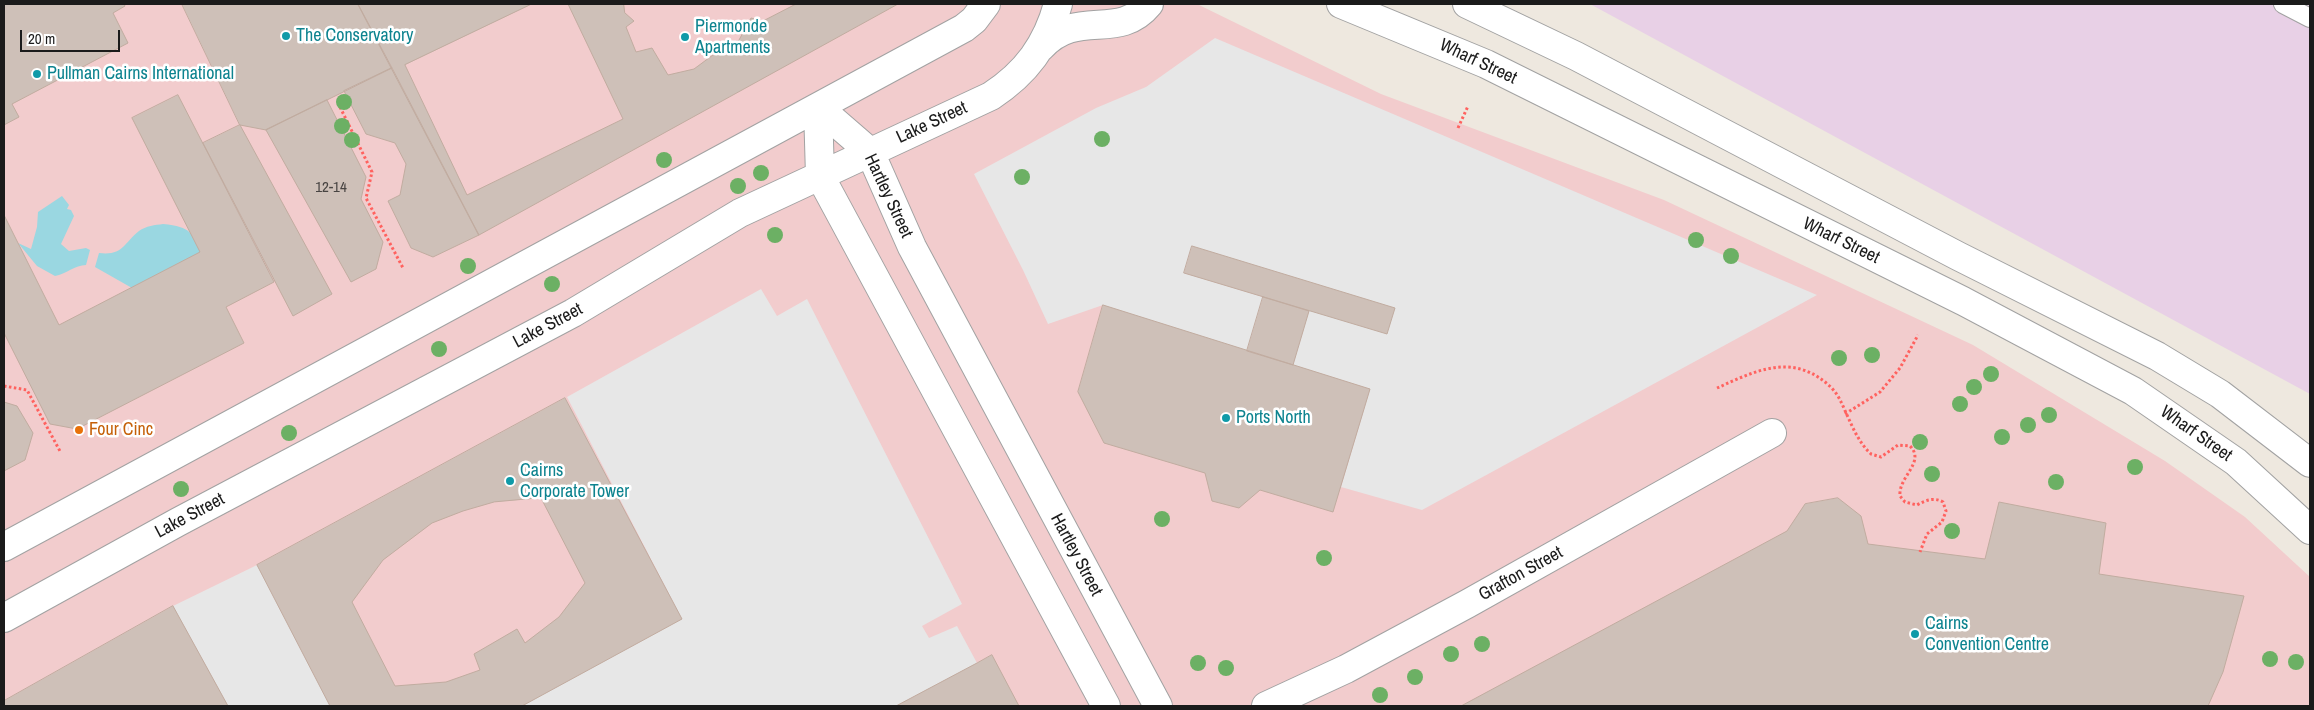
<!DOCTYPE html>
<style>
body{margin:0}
#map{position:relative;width:2314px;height:710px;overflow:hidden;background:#eee8df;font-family:"Archivo Narrow",sans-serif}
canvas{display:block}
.frame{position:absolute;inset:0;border:5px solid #1b1b1b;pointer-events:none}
.scale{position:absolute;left:20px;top:30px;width:100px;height:22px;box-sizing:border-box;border:2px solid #1b1b1b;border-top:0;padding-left:6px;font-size:15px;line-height:18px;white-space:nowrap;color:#1b1b1b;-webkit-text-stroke:4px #fff;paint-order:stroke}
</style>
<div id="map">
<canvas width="2314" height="710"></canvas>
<div class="frame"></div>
<div class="scale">20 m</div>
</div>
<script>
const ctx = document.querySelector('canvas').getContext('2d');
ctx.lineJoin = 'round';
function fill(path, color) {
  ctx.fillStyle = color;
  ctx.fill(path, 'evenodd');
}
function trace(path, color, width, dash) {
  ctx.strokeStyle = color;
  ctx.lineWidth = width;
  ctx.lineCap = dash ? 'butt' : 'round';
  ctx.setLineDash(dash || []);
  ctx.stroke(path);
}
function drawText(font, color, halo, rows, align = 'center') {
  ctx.font = font + ' "Archivo Narrow",sans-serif';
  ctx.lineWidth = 5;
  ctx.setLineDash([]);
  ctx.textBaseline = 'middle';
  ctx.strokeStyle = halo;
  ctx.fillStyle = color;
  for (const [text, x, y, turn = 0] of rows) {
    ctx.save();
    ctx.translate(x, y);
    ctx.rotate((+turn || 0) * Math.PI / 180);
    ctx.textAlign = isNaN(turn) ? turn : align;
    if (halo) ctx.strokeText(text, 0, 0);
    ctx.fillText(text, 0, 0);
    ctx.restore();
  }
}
fill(new Path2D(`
 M 4,4 L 1197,4 L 1381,94 L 1664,200 L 1973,345 L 2165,461 L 2245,517 L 2310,577 L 2310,706 L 4,706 Z`), '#f2cccd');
fill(new Path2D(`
 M 1590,4 L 2310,4 L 2310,394 Z`), '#e8d0e6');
fill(new Path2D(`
 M 1215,38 L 1817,295 L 1422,510 L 1341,487 L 1370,389 L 1293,365 L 1309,311 L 1192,246 L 1184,273 L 1263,297 L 1247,351 L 1103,305 L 1048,324 L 1023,270 L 974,174 L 1096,108 L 1146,87 Z
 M 761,289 L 777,316 L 807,299 L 962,604 L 922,626 L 929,638 L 957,626 L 977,663 L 896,706 L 522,706 L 682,619 L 567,397 Z
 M 257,565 L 330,706 L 228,706 L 173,606 Z`), '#e7e7e7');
fill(new Path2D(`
 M 62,196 L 69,205 L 67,209 L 71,210 L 74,216 L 61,244 L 69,251 L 86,248 L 90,250 L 86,265 C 75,265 66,274 55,276 L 37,266 L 18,243 L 31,249 L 37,227 L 38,212 Z
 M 163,224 C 192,227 191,232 204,257 L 132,288 L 95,267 L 99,253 C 123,256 124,243 139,231 C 146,226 155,225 163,224 Z`), '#9ad7e1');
const building = new Path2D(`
 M 4,4 L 124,4 L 125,6 L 113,13 L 128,43 L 12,104 L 19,117 L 4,125 Z
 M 182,4 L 358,4 L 392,68 L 266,130 L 240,125 Z
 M 358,4 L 898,4 L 479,235 Z
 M 532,4 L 568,4 L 623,119 L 467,195 L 405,65 Z
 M 624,4 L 796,4 L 763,21 L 751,18 L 733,51 L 721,49 L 694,69 L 668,75 L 652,48 L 636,52 L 626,27 L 634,21 L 625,13 Z
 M 392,68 L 479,235 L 433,257 L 411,248 L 388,201 L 400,195 L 406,164 L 395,143 L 366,134 L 344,91 Z
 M 178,95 L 274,282 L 226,307 L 244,343 L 77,429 L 50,424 L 4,333 L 4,215 L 59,325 L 200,252 L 132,118 Z
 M 327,100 L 366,177 L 361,199 L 383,242 L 376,269 L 351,282 L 266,130 Z
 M 240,125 L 332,294 L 293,316 L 203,143 Z
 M 1192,246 L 1395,308 L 1387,334 L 1184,273 Z
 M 1263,297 L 1309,311 L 1293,365 L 1247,351 Z
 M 1103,305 L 1370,389 L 1333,512 L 1260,490 L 1239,508 L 1212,501 L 1205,473 L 1104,443 L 1078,392 Z
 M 565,398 L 682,619 L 522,706 L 330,706 L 257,565 Z
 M 4,402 L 17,406 L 33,433 L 25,460 L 4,471 Z
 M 541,498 L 585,583 L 559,617 L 525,643 L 517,629 L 474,654 L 480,670 L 446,682 L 395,686 L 352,602 L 383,560 L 432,523 L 463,511 L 494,502 Z
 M 1838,498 L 1861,516 L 1868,544 L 1985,559 L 1999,502 L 2106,523 L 2099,574 L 2244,596 L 2223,672 L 2208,706 L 1461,706 L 1787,531 L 1805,504 Z
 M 173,606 L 228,706 L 4,706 L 4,701 Z
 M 992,655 L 1019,706 L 896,706 L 977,663 Z`);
fill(building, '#cec0b8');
trace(building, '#c1aca0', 1);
const service = new Path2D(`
 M 2283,4 L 2310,18`);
const tertiary = new Path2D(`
 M 1341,4 L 1486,64 L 1963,301 L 2133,391 L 2236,462 L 2310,530
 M 1467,4 L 1576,56 L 1958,256 L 2157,356 L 2220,394 L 2310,463
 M 1041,47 C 1078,7 1118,42 1149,4
 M 818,107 L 870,152 L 912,247 L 1158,706
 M 818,107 L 820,176 L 1106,706
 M 4,547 L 964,28 L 974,20 L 986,4
 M 4,618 L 178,522 L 573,313 L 740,213 L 991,96 C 1026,73 1047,45 1058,4
 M 1266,706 L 1346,669 L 1467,604 L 1772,433`);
trace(service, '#a2a2a2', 20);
trace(tertiary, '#a2a2a2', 30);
trace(new Path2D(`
 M 340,107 L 372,172 L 366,198 L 403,268
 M 1458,128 L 1468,106
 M 4,386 L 27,390 L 61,453
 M 1717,388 C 1749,374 1784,355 1818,377 C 1826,382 1834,389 1839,398 C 1849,417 1855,439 1871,454 L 1881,457 L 1898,445 L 1910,446 C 1926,462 1898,477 1900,496 L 1905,502 L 1917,505 C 1926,500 1934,497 1943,502 L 1946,511 L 1942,522 L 1927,534 L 1920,552
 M 1845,414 L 1880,392 L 1900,368 L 1918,335`), '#ff625f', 3, [2.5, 2.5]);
trace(service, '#fff', 18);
trace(tertiary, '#fff', 28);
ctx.fillStyle = '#6cb064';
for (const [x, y] of [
 [344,102],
 [342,126],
 [1102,139],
 [352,140],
 [664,160],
 [761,173],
 [1022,177],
 [738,186],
 [775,235],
 [1696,240],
 [1731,256],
 [468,266],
 [552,284],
 [439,349],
 [1872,355],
 [1839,358],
 [1991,374],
 [1974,387],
 [1960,404],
 [2049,415],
 [2028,425],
 [289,433],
 [2002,437],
 [1920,442],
 [2135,467],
 [1932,474],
 [2056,482],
 [181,489],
 [1162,519],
 [1952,531],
 [1324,558],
 [1482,644],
 [1451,654],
 [2270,659],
 [2296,662],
 [1198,663],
 [1226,668],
 [1415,677],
 [1380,695]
]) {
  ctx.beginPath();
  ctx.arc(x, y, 8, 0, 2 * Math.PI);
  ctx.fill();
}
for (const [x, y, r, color] of [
 [286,36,5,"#0f9aa8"],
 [685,37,5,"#0f9aa8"],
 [37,74,5,"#0f9aa8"],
 [1226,418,5,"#0f9aa8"],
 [79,430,5,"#e8710a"],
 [510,481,5,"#0f9aa8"],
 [1915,634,5,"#0f9aa8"]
]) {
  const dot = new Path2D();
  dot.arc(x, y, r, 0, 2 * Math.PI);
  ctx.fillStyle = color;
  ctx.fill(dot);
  trace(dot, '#fff', 2);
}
drawText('15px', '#484442', null, [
 ["12-14",331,188]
]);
drawText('18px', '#0d838f', '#fff', [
 ["Piermonde",695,27],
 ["Apartments",695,48],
 ["The Conservatory",296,36],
 ["Pullman Cairns International",47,74],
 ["Ports North",1236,418],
 ["Cairns",520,471],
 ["Corporate Tower",520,492],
 ["Cairns",1925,624],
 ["Convention Centre",1925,645]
], 'left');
drawText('18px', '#1b1b1b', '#fff', [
 ["Wharf Street",1478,62,25],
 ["Lake Street",932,123,-25],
 ["Hartley Street",888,196,65],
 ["Wharf Street",1841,241,26],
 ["Lake Street",548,326,-28],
 ["Wharf Street",2196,434,35],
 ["Lake Street",190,516,-28],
 ["Hartley Street",1076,555,62],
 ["Grafton Street",1521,574,-29]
]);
drawText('18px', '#c56008', '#fff', [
 ["Four Cinc",89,430]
], 'left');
</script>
